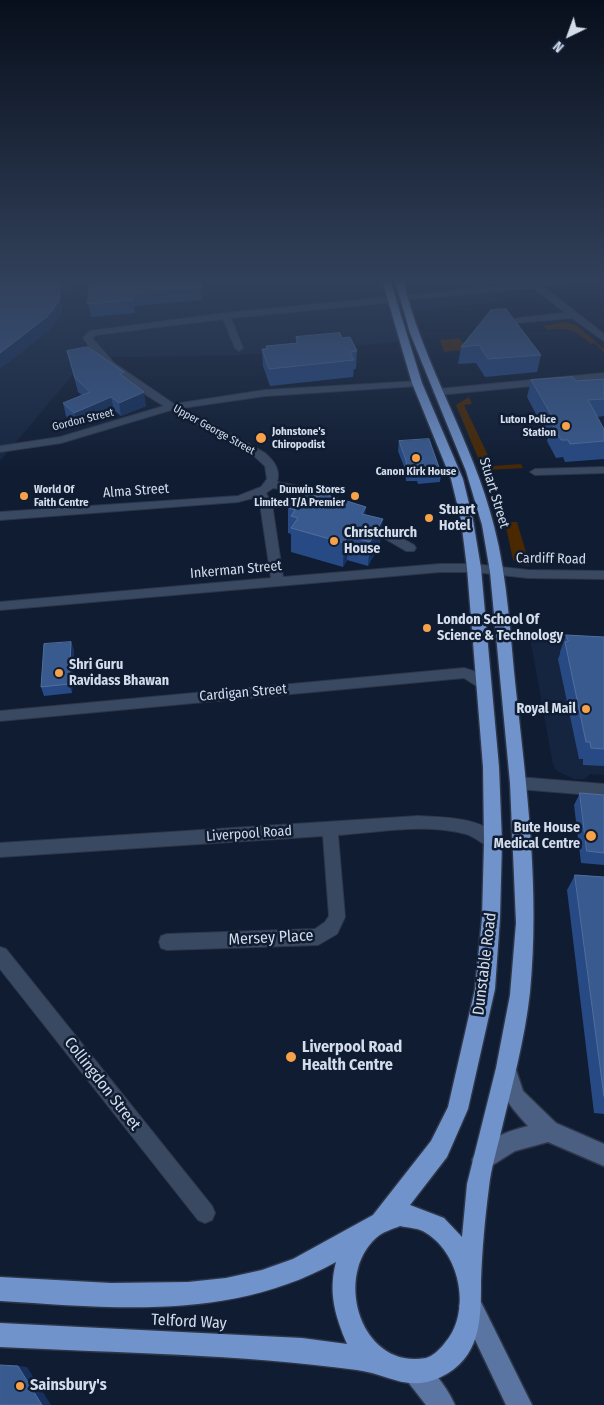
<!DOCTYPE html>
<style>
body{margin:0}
#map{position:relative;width:604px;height:1405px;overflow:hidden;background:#0f1c32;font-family:"Fira Sans Condensed",sans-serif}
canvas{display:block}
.north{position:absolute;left:544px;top:10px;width:50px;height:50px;-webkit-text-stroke:4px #0f1c32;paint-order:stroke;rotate:222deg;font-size:14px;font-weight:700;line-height:20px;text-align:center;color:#d2dceb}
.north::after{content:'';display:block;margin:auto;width:18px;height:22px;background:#d2dceb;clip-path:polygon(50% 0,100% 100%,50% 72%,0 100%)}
</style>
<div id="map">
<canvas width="604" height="1405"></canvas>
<div class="north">N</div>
</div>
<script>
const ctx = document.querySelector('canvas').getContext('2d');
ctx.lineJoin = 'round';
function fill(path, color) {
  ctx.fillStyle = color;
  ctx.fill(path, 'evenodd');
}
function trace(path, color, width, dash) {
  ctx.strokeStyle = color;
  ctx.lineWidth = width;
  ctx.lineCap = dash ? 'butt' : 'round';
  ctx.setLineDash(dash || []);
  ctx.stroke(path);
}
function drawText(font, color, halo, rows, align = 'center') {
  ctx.font = font + ' "Fira Sans Condensed",sans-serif';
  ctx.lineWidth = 5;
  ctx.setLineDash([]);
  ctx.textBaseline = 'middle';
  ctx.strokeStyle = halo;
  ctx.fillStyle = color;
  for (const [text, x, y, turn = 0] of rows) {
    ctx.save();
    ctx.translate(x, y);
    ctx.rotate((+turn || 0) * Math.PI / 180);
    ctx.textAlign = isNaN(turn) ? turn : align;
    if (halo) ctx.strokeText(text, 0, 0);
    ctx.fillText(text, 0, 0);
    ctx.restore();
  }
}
fill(new Path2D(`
 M 0,280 L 369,280 L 371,282 L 398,280 L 484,280 L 499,302 L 401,312 L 410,341 L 241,355 L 87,358 L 0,461 Z
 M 530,638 L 604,643 L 604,775 L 590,774 L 585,779 L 574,779 L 557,771 L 553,765 Z`), '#152540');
fill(new Path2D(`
 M 565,322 L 576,325 L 604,349 L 604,353 L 595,343 L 591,344 C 576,330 567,327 547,330 L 544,326 Z
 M 459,338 L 467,349 L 444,352 L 440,340 Z
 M 469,397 L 472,404 L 464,405 L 493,466 L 521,464 L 523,468 L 487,470 L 481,465 L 456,405 Z
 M 505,522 L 517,522 L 530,566 L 521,565 L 513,560 Z`), '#4a2800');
const street = new Path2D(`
 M 214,280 L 250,280 L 251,281 L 225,285 Z
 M 528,280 L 537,282 L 572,280 L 568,282 L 542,286 L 604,334 L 604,341 L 572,318 L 515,323 L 515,319 L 518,318 L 566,313 L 533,288 L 403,300 L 399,298 L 403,296 L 528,283 Z
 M 391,297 L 394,298 L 394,302 L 231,318 L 243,348 L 239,351 L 235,348 L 223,319 L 96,335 L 92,338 L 114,363 L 174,404 L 265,390 L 420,381 L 422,383 L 417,386 L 265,396 L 182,408 L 265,453 C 274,461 281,470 277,482 L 317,489 L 341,504 L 335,507 L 310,494 L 273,488 L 266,493 L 272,504 L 283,577 L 440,564 L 474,564 L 528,570 L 604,571 L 604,579 L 528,578 L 474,572 L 440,572 L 0,610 L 0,602 L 271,578 L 260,504 L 257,497 L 238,502 L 0,520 L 0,512 L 238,496 L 261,487 L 267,479 L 265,466 L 252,454 L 171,410 L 61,443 L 0,452 L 0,446 L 60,437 L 164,406 C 133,387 103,368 83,338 L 90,331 L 226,313 Z
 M 604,373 L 604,379 L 438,395 L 433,392 L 438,389 Z
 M 604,467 L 604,473 L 535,475 L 530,472 L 535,469 Z
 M 367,519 L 414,545 L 416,548 L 414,551 L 406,551 L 363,526 L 363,520 Z
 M 464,668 C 474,671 484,674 490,683 L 488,687 L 478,687 L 464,678 L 0,721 L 0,711 Z
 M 518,777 L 604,784 L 604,796 L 518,789 L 513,787 L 511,783 L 513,779 Z
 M 418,816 C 442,817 489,817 501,842 L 499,847 L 493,849 C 483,845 476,837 466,834 C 426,823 379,832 338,835 L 345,917 L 337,934 L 318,945 L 167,950 L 161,948 L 159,942 L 161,936 L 167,934 L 315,929 L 325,922 L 329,916 L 323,836 L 0,857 L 0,843 Z
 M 0,947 L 6,949 L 212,1206 L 215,1213 L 212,1220 L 205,1223 L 198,1220 L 0,969 Z`);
const secondary = new Path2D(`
 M 506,1058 L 513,1061 L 523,1091 L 556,1123 L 604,1144 L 604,1166 L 548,1142 L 515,1151 L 483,1171 L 475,1168 L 472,1160 C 480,1140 509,1131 528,1126 C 514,1111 489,1083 499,1061 Z`);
const primary = new Path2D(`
 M 471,1294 L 479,1298 L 532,1405 L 506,1405 L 459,1306 L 463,1298 Z
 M 417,1361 C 433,1367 448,1389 455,1405 L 426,1405 L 408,1382 L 405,1373 L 408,1364 Z`);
const highway = new Path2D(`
 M 382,280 L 390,280 L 422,383 L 463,479 L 473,520 L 481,568 L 499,767 L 502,842 L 500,918 L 495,989 L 468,1109 L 447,1157 L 410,1205 L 444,1218 L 462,1237 L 467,1184 L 496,1068 L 510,995 L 516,923 L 510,783 L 490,572 L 482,525 L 466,471 L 410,333 L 395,280 L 403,280 C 423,365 473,441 494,526 C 508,580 510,636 516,691 C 527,790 540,892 530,992 C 525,1039 512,1086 501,1132 C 497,1150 491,1168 489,1187 C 485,1217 482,1251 481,1282 C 481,1319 481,1358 441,1377 C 407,1393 389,1374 357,1370 C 239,1354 119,1353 0,1347 L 0,1323 L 302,1338 L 347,1344 C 335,1316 328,1292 336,1262 C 230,1321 116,1308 0,1301 L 0,1277 L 111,1283 L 188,1282 L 226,1278 L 262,1270 L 293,1259 L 373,1215 L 431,1141 L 448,1107 L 475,989 L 482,918 L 484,842 L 483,767 L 467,568 L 461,520 L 451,479 L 412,383 ZM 400,1226 C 409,1228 419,1228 426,1233 C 461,1254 472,1314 444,1344 C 440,1349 433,1356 426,1358 C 361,1370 333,1277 376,1238 C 382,1232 393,1229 400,1226 Z`);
trace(street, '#2e3547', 2);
trace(secondary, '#2e3547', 3);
trace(primary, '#2e3547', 3);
trace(highway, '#2e3547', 3);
fill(street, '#3a4962');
fill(secondary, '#4a5f82');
fill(primary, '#5a75a2');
fill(highway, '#7093cc');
fill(new Path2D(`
 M 90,280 L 201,280 L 202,300 L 134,306 L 135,313 L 91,317 L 88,304 Z
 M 488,280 L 509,280 L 509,283 L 491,284 Z
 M 491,310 L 541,355 L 537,372 L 485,377 L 476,363 L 458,364 L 461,347 Z
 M 296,337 L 342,338 L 357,351 L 356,369 L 354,369 L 353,377 L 270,386 L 263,366 L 262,349 L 266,349 L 266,346 L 296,343 Z
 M 67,351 L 124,372 L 124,377 L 146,406 L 121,416 L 114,410 L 78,427 L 66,416 L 63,403 L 82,395 L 78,392 Z
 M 604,379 L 604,416 L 597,417 L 604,429 L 604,459 L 565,462 L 563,457 L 556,458 L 547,441 L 548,437 L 527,397 L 531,380 L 576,381 Z
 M 399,441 L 441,473 L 440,482 L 418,484 L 417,481 L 406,481 L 405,469 L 398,451 Z
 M 288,508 L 365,515 L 380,544 L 368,566 L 347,560 L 343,567 L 291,552 L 291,534 L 288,533 Z
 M 566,635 L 604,637 L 604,766 L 583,765 L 583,759 L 579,759 L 558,659 L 560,654 L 560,652 Z
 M 71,642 L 74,651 L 72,693 L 44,696 L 41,687 Z
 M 580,793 L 604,795 L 604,865 L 581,863 L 574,805 Z
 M 575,875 L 604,877 L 604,1114 L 594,1113 L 567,890 Z`), '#274a84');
fill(new Path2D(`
 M 63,280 L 71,280 L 67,292 L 62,294 L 62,314 L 51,329 L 8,363 L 0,368 L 0,353 L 60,281 Z
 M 144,392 L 146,406 L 121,416 L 119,403 Z
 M 111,397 L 114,410 L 78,427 L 74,413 Z
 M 366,507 L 364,531 L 362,514 Z
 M 383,519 L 380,544 L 368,566 L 370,542 Z
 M 348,536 L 347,560 L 343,567 L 344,543 Z
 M 71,642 L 74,651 L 72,693 L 69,684 Z
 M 18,1366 L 27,1367 L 51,1405 L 42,1405 Z`), '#16315e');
const building = new Path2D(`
 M 0,280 L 63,280 L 60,281 L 59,301 L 48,316 L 4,350 L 0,353 Z
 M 90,280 L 200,280 L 201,287 L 132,293 L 133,300 L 88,304 Z
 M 506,309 L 541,355 L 488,359 L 479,345 L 461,347 L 491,310 Z
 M 340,333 L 342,338 L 350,337 L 357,351 L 350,352 L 354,360 L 269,369 L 262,349 L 267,349 L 266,346 L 298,343 L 296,337 Z
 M 88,347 L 124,372 L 120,374 L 144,392 L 119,403 L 111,397 L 74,413 L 63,403 L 90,392 L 75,378 L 67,351 Z
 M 573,377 L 576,381 L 604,379 L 604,399 L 588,400 L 604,429 L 604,441 L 570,444 L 568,440 L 561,440 L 552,424 L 556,423 L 531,380 Z
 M 429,439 L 441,473 L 419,474 L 418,471 L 407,471 L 406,460 L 399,441 Z
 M 321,493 L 366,507 L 362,514 L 383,519 L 370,542 L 348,536 L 344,543 L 291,528 L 298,518 L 291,516 L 295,510 L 288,508 L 296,496 L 303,498 L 307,494 L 319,497 Z
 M 566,635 L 604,637 L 604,749 L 591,748 L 590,742 L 586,742 L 565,642 L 568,641 Z
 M 71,642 L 69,684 L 41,687 L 44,644 Z
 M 580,793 L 604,795 L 604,853 L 587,851 Z
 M 575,875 L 604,877 L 604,1096 Z
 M 0,1365 L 18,1366 L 42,1405 L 0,1405 Z`);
fill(building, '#395a8f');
trace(building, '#516e9d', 1);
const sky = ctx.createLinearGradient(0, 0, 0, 476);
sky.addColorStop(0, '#080f1c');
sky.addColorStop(0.59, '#31405a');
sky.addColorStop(1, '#31405a00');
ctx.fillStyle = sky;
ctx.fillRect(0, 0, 604, 476);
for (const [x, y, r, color] of [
 [566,426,5,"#f7a149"],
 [261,438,6,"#f7a149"],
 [416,458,5,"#f7a149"],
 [24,496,5,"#f7a149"],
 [355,496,5,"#f7a149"],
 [429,518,5,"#f7a149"],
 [334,541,5,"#f7a149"],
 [427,628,5,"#f7a149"],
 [59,673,5,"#f7a149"],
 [586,709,5,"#f7a149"],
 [591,836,6,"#f7a149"],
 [291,1057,6,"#f7a149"],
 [20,1386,5,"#f7a149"]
]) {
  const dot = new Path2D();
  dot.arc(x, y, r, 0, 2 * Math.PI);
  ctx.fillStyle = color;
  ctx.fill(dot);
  trace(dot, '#0f1c32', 2);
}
drawText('11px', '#d2dceb', '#0f1c32', [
 ["Gordon Street",83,420,-14],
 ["Upper George Street",214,430,29]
]);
drawText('bold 11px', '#d2dceb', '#0f1c32', [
 ["Luton Police",556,420],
 ["Station",556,433],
 ["Johnstone's",272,432,"left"],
 ["Chiropodist",272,445,"left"],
 ["Canon Kirk House",416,472,"center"],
 ["World Of",34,490,"left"],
 ["Faith Centre",34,503,"left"],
 ["Dunwin Stores",345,490],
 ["Limited T/A Premier",345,503]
], 'right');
drawText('14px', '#d2dceb', '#0f1c32', [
 ["Alma Street",136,491,-4],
 ["Stuart Street",494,493,73],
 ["Cardiff Road",551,559,1],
 ["Inkerman Street",236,570,-5],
 ["Cardigan Street",243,693,-5],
 ["Liverpool Road",249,834,-4]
]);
drawText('bold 14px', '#d2dceb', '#0f1c32', [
 ["Stuart",439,510],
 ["Hotel",439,526],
 ["Christchurch",344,533],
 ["House",344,549],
 ["London School Of",437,620],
 ["Science & Technology",437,636],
 ["Shri Guru",69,665],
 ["Ravidass Bhawan",69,681],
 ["Royal Mail",576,709,"right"],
 ["Bute House",580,828,"right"],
 ["Medical Centre",580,844,"right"]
], 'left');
drawText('16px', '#d2dceb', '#0f1c32', [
 ["Mersey Place",271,938,-3],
 ["Dunstable Road",485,964,-83],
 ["Collingdon Street",102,1084,52],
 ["Telford Way",189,1322,3]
]);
drawText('bold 16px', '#d2dceb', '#0f1c32', [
 ["Liverpool Road",302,1048],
 ["Health Centre",302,1066],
 ["Sainsbury's",30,1386]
], 'left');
</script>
